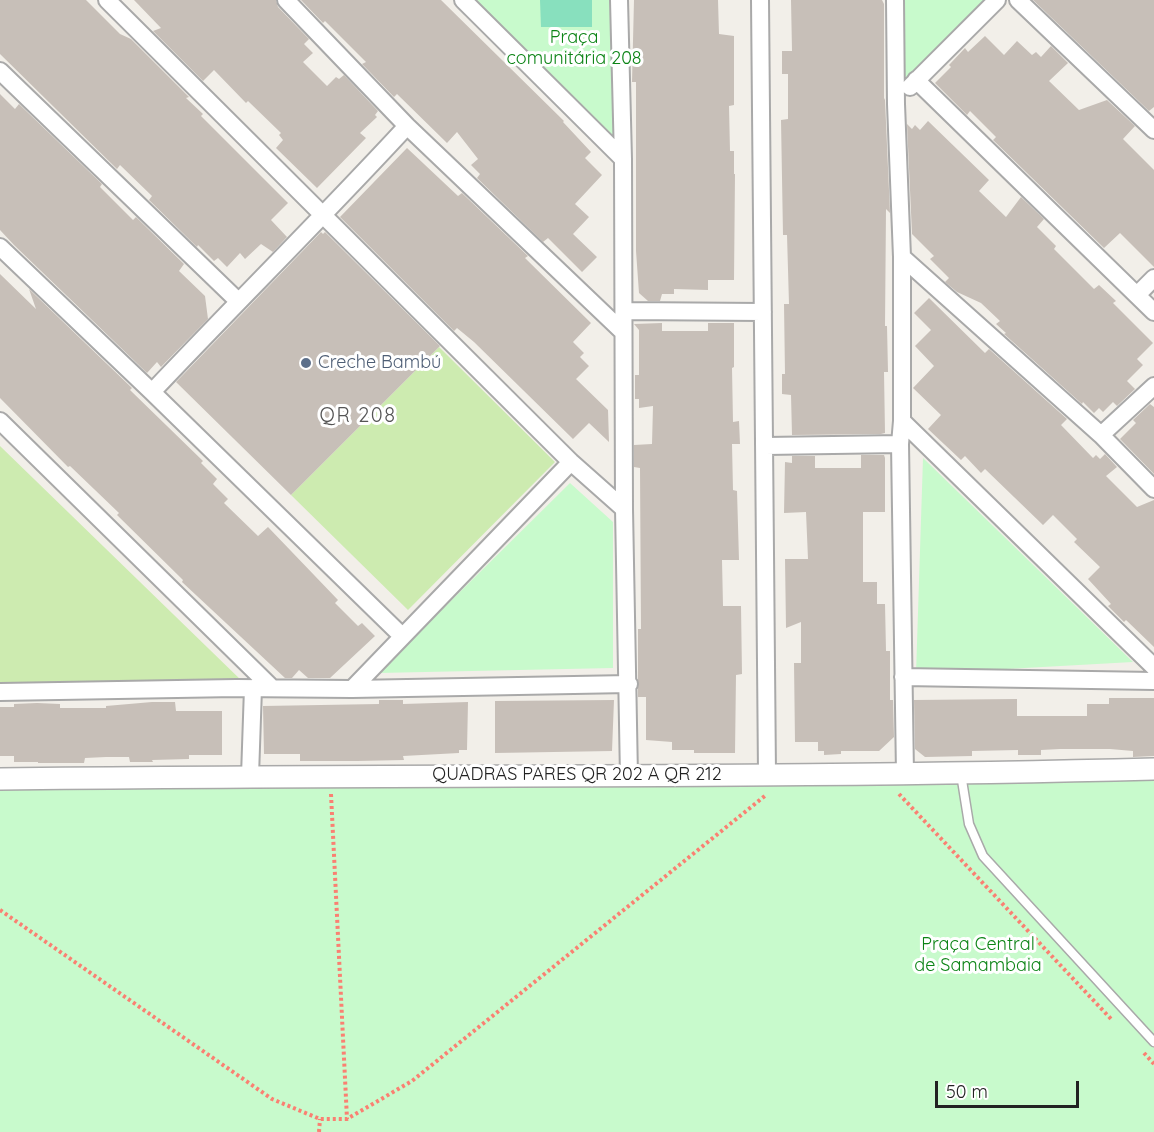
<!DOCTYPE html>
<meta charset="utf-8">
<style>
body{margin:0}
#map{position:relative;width:1154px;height:1132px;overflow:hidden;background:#f2efe9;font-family:Quicksand,sans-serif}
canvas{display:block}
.scale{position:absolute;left:935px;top:1081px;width:144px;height:27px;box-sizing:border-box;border:3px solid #222;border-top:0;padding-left:8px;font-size:18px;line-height:21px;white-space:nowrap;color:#222;-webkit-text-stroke:4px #fff;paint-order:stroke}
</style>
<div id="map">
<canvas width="1154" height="1132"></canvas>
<div class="scale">50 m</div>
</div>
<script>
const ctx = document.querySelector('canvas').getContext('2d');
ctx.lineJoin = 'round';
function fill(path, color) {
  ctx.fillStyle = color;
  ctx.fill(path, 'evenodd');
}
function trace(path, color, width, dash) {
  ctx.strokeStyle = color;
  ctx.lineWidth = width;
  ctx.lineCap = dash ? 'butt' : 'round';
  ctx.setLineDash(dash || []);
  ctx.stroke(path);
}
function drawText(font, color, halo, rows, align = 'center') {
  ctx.font = font + ' Quicksand,sans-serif';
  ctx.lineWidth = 6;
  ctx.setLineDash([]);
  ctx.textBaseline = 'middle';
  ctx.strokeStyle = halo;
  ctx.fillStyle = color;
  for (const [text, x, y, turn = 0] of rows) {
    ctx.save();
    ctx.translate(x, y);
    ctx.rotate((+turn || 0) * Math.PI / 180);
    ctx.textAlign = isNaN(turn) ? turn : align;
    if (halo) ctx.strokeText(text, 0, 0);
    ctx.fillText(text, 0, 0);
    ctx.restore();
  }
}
fill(new Path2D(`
 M 439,347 L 555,462 L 408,610 L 291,495 Z
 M 0,446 L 243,682 L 0,687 Z`), '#cdebb0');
fill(new Path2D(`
 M 455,0 L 621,0 L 624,165 Z
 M 900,0 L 993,0 L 899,95 Z
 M 923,458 L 1133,662 L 916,674 Z
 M 570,483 L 613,522 L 613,668 L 378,673 Z
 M 1154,774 L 1154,1132 L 0,1132 L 0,785 Z`), '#c8facc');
fill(new Path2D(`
 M 540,0 L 592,0 L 592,27 L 541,27 Z`), '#88e0be');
fill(new Path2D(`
 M 0,0 L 86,0 L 120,34 L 131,39 L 189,97 L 186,98 L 203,114 L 201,116 L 288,203 L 271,220 L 287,237 L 273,252 L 261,244 L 245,259 L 240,253 L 227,267 L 218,258 L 214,261 L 198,245 L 197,247 L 149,200 L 152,196 L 120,165 L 117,169 L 0,54 Z
 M 134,0 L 276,0 L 278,7 L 309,39 L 304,44 L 313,53 L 303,62 L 327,86 L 336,77 L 339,79 L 344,75 L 378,111 L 375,115 L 377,117 L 360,133 L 366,138 L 317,188 L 276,148 L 283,140 L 279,135 L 281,133 L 248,101 L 246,103 L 214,70 L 203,81 L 153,31 L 161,28 Z
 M 301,0 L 441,0 L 564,121 L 563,122 L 591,152 L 585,158 L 602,175 L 575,204 L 589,217 L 573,234 L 597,257 L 582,272 L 548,238 L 543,242 L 477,178 L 480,174 L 471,165 L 478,159 L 457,132 L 447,143 L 397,94 L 394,97 L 362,64 L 366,62 L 325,21 L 323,23 Z
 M 634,0 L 718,0 L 719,34 L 734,36 L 734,105 L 729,106 L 730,151 L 734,151 L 734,174 L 735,174 L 734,280 L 708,280 L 708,290 L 674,289 L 674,294 L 662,294 L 660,301 L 648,301 L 639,293 L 636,251 L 636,82 L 632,82 Z
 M 791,0 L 882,0 L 884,4 L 884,98 L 885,100 L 890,213 L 886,209 L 885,326 L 887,326 L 888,372 L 884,372 L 885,433 L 881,434 L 792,435 L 791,395 L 782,394 L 782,374 L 785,374 L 784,304 L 789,304 L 787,235 L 783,235 L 781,120 L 788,119 L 788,74 L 782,74 L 782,51 L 792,51 Z
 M 1033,0 L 1154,0 L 1154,107 L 1149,111 Z
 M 985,36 L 1004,55 L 1017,41 L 1032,55 L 1036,52 L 1041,57 L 1051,46 L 1068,63 L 1049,81 L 1079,110 L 1107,100 L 1135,126 L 1123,139 L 1154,170 L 1154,267 L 1120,233 L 1104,248 L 993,140 L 996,137 L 970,111 L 967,115 L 935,83 L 951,67 L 949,65 L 965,48 L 968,52 Z
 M 0,94 L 15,109 L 19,104 L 102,184 L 100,187 L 133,220 L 136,217 L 184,264 L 179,271 L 205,296 L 208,319 L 161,367 L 157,362 L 147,373 L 14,245 L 0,230 Z
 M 928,121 L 989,180 L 979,191 L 1006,217 L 1021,197 L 1044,219 L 1037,227 L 1056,246 L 1054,249 L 1094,289 L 1099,285 L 1116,301 L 1113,303 L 1153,343 L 1137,359 L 1143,365 L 1127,381 L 1135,389 L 1117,406 L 1113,402 L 1103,412 L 1099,408 L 1094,413 L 1083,402 L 1082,404 L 1004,334 L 1006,333 L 996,324 L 1000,321 L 981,303 L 957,292 L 945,282 L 949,278 L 930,259 L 934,256 L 912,234 L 907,124 L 912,129 L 915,125 L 920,130 Z
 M 407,148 L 458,196 L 462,193 L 528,256 L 525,258 L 591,323 L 573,342 L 584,353 L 580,357 L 589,366 L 576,379 L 608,410 L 609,442 L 589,423 L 573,439 L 474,342 L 457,328 L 454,331 L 340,217 Z
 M 321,232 L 323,234 L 325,232 L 440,346 L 291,495 L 176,382 Z
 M 0,274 L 36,309 L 29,289 L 132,388 L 130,390 L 203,461 L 201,463 L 217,479 L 213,484 L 228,499 L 224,503 L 258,536 L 268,527 L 338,600 L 335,603 L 358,626 L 362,623 L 375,636 L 330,678 L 308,678 L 299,670 L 292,678 L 285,678 L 182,582 L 183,580 L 117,515 L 119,513 L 70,466 L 68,467 L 0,398 Z
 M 929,298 L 985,353 L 989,349 L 1067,419 L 1061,425 L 1093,458 L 1096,455 L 1100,459 L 1105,454 L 1117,467 L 1106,476 L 1137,507 L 1154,500 L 1154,647 L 1126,620 L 1124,622 L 1108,606 L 1111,604 L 1088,579 L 1100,567 L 1074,542 L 1077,539 L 1053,515 L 1043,525 L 985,469 L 981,473 L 965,456 L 961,460 L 928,429 L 941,415 L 913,388 L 934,366 L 915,346 L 931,330 L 914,313 Z
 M 662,323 L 662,331 L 708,331 L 708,323 L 734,323 L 734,367 L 732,368 L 733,422 L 739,421 L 740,444 L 732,444 L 733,490 L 737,491 L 739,560 L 722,560 L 723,606 L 741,606 L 742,674 L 736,675 L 735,753 L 694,753 L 694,750 L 672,750 L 672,742 L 646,740 L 646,697 L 638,697 L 638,629 L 641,629 L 640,468 L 634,467 L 634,445 L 652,444 L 653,406 L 639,408 L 639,399 L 635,399 L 635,375 L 639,375 L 639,330 L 634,324 Z
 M 1150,404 L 1154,407 L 1154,474 L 1120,439 L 1136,423 L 1133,420 Z
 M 861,455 L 884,455 L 885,458 L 885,512 L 863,512 L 863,582 L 877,582 L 877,604 L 885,604 L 886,651 L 890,651 L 890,700 L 893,700 L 894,737 L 879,751 L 841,751 L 841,754 L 824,755 L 824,751 L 818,751 L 818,742 L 795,742 L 794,663 L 801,663 L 801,622 L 786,628 L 785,559 L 808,559 L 806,512 L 784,513 L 785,462 L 792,463 L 792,456 L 815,456 L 815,468 L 861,468 Z
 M 1109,698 L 1154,698 L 1154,756 L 1133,757 L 1133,751 L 1110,749 L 1060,749 L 1041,750 L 1041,755 L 1018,755 L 1018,750 L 972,751 L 972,756 L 925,757 L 915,749 L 914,700 L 1017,699 L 1017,716 L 1087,716 L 1087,704 L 1109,704 Z
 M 379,700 L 403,700 L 403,704 L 468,702 L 467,750 L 459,750 L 459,753 L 403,756 L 404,760 L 357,761 L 300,761 L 300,754 L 264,754 L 263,706 L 379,704 Z
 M 614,700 L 612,751 L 495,753 L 495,701 Z
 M 152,702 L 175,702 L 176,711 L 222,711 L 222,755 L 189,755 L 189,759 L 152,760 L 153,762 L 130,762 L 129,757 L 106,757 L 85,758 L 84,763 L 38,763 L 38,762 L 14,762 L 14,756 L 0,756 L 0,707 L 14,707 L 14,704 L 37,703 L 60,704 L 60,708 L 106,708 L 106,706 Z`), '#c7bfb8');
const service = new Path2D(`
 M 961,774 L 969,824 L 983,856 L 1154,1042`);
const minor = new Path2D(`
 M 107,0 L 571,462 L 624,509
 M 286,0 L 407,126 L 623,332
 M 463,0 L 623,159
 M 619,0 L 623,159 L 624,509 L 629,777
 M 760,0 L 767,773
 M 895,0 L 896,104 L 902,257 L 902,421 L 900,444 L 905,774
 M 1018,0 L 1154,130
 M 0,71 L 238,301
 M 916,80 L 1154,312
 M 910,87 L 997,0
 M 0,247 L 152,392 L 402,636
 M 902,257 L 1101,435 L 1154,489
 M 1138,294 L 1154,278
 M 624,311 L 763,312
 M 152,392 C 237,302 324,216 407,126
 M 0,421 L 272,688
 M 902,421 L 1154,667
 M 1101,435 L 1154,386
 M 766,446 L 900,444
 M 903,677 L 1154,681
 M 352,689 L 571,462
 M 0,692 L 236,688 L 352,689 L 629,684
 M 250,776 L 253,688`);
const tertiary = new Path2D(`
 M 0,779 C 385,774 769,779 1154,769`);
trace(service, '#a9a9a9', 11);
trace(minor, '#a9a9a9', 20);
trace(tertiary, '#a9a9a9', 24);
trace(new Path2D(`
 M 331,794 L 347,1119
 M 899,794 L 1112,1020
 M 0,910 L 272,1099 L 320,1119 L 347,1119 L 412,1081 L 766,795
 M 1144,1053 L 1154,1064
 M 319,1132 L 320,1119`), '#fa8072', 4, [3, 3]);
trace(service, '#fff', 8);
trace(minor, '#fff', 16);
trace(tertiary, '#fff', 21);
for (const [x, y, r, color] of [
 [306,363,6,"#5c6f8a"]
]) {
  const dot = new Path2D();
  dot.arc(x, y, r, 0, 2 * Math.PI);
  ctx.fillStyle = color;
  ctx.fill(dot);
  trace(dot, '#fff', 2);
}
drawText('18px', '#0c8416', '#fff', [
 ["Praça",574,38],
 ["comunitária 208",574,59],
 ["Praça Central",978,945],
 ["de Samambaia",978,966]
]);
drawText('18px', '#4e5e75', '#fff', [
 ["Creche Bambú",318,363]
], 'left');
drawText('18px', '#222', '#fff', [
 ["QUADRAS PARES QR 202 A QR 212",577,775]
]);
ctx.letterSpacing = '1.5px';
drawText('20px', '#555', '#fff', [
 ["QR 208",358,416]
]);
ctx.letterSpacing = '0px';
</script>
